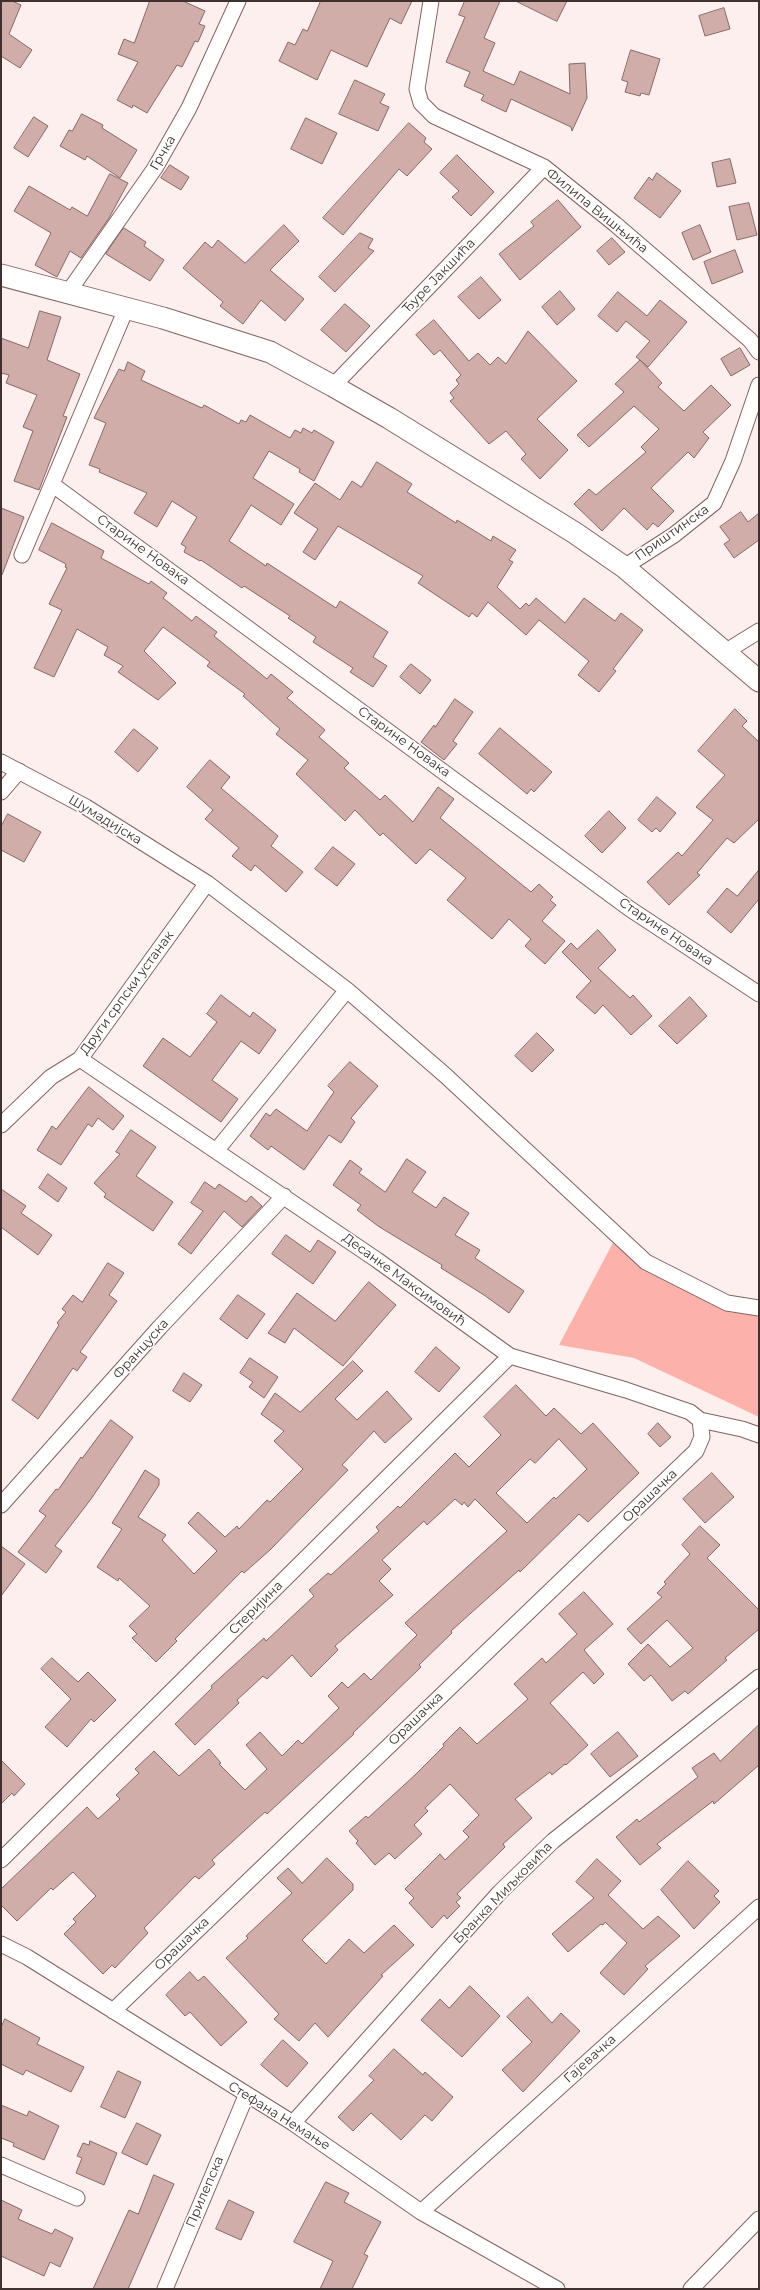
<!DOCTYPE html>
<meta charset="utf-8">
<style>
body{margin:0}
#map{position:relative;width:760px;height:2290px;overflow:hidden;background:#fdefed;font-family:Montserrat,sans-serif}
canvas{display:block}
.frame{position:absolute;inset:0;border:2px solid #3f3130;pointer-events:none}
</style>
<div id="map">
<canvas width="760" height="2290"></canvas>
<div class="frame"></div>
</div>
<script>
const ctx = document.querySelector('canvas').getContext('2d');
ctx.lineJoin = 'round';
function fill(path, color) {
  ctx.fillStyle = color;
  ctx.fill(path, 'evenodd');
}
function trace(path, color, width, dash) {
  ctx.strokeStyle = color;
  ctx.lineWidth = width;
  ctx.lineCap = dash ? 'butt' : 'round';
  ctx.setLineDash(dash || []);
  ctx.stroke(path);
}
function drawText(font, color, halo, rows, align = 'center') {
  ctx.font = font + ' Montserrat,sans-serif';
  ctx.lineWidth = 3.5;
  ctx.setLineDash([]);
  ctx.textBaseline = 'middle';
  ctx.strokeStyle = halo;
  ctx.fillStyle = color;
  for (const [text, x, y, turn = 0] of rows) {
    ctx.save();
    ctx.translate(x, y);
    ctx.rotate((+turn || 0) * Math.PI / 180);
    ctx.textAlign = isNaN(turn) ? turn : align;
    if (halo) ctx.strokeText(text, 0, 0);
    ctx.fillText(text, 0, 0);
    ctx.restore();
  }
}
fill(new Path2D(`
 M 617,1235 L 728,1312 L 759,1316 L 759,1417 L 634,1358 L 559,1345 Z`), '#fcb2aa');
const building = new Path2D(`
 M 1,1 L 12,1 L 21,5 L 9,34 L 32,50 L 20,68 L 1,56 Z
 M 150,1 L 183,1 L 205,11 L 199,24 L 205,26 L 198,42 L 195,41 L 182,67 L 177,65 L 147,113 L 133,105 L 132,108 L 117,100 L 138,62 L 118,54 L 124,39 L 134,43 Z
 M 321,1 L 412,1 L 401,24 L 390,18 L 367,67 L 331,50 L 317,80 L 279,61 L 288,42 L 295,45 L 303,29 L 307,31 Z
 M 465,1 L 500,1 L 484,38 L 495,43 L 483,71 L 514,85 L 520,71 L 570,94 L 569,64 L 585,63 L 587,98 L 572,131 L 571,127 L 511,99 L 506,112 L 481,100 L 484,95 L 464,86 L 470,72 L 446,62 L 465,17 L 459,15 Z
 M 516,1 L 567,1 L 557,21 Z
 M 724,8 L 730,29 L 705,36 L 699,16 Z
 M 631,50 L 660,59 L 649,95 L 641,93 L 640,96 L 625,92 L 628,82 L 622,80 Z
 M 355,80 L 385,94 L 380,103 L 389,107 L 378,131 L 339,114 Z
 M 82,114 L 103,125 L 102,128 L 137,150 L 120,178 L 87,156 L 85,160 L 60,146 L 69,130 L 72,131 Z
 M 34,117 L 48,126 L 28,157 L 14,148 Z
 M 306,118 L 337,133 L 322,164 L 291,149 Z
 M 409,123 L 426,138 L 424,142 L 432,149 L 407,176 L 399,169 L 343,235 L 323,218 Z
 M 457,155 L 494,192 L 471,216 L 452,197 L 459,191 L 440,173 Z
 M 730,159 L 736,183 L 717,187 L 712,163 Z
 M 170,165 L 189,177 L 181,190 L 161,178 Z
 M 657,173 L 681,191 L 660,218 L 634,198 L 649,177 L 652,180 Z
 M 110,174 L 128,183 L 109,218 L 81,258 L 70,251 L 57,277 L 35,265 L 51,233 L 14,211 L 29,186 L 70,210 L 72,207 L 87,216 Z
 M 558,200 L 581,227 L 520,280 L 499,254 L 534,226 L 531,222 Z
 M 749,203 L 757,235 L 737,240 L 729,207 Z
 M 284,225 L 299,241 L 270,270 L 304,299 L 285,321 L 261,300 L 243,324 L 220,306 L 223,302 L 183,268 L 205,242 L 212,248 L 218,240 L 245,263 Z
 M 700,225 L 711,252 L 693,260 L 682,233 Z
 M 124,228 L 146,242 L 144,246 L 164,260 L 150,281 L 106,254 Z
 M 360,233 L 373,239 L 368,248 L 374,251 L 335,292 L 319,277 Z
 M 612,238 L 625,252 L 609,265 L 597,251 Z
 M 735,250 L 743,272 L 712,284 L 704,262 Z
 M 481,277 L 501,300 L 479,319 L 458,297 Z
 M 560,291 L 575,309 L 557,325 L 542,307 Z
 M 618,292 L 647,316 L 660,300 L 687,322 L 648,367 L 640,360 L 662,383 L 658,387 L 684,411 L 711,385 L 731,405 L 703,432 L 709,438 L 694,458 L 688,452 L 651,488 L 674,511 L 658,527 L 653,523 L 647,530 L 624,508 L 602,531 L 574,504 L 589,489 L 596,495 L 646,452 L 641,447 L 659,429 L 634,406 L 589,447 L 577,435 L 624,392 L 615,384 L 640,360 L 636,357 L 650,341 L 626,321 L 617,332 L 598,316 Z
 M 345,304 L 370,326 L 346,352 L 321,330 Z
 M 40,311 L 61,317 L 47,360 L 80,374 L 63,416 L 67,417 L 39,490 L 14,481 L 33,431 L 23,427 L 37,395 L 6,383 L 9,375 L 1,373 L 1,338 L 28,348 Z
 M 434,320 L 469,361 L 478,353 L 490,365 L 498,357 L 506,364 L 528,331 L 577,381 L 537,419 L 568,450 L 540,479 L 521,459 L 526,454 L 506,431 L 489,444 L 450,401 L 454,398 L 450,393 L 459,384 L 456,380 L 461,375 L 440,350 L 434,355 L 416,335 Z
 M 740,348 L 750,365 L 731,376 L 721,359 Z
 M 128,362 L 145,371 L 141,380 L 202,408 L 204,405 L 239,424 L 241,420 L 246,422 L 250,415 L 290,438 L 295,430 L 301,433 L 303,428 L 312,433 L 314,430 L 334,442 L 314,481 L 299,472 L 300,469 L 269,451 L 253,478 L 294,504 L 281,525 L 251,505 L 229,541 L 266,566 L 267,563 L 336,608 L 340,601 L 388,632 L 373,657 L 387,666 L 373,687 L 350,672 L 353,668 L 313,642 L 316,637 L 288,618 L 290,616 L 244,586 L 242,588 L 201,560 L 200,561 L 184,552 L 186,547 L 181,544 L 197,517 L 172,501 L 157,527 L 134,513 L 147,493 L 99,472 L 100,469 L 89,465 L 106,423 L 94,418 L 119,369 L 124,371 Z
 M 377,462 L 412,484 L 407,492 L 456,523 L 457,520 L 491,541 L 493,536 L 516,550 L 509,560 L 513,562 L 497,587 L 520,609 L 526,603 L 529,606 L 536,598 L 565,623 L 584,598 L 615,621 L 621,613 L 643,630 L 613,669 L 616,671 L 599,692 L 578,675 L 589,661 L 539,620 L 526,635 L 488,602 L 477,617 L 472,613 L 469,617 L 418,583 L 423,576 L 338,526 L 315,560 L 303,552 L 318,529 L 294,513 L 315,483 L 340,500 L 352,481 L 361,487 Z
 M 1,508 L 24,517 L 2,575 L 1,575 Z
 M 741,512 L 748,522 L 759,513 L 759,540 L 734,558 L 724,544 L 730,540 L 720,527 Z
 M 52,523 L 104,551 L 101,558 L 149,584 L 151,581 L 167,593 L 163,598 L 192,621 L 196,616 L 217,632 L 214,636 L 267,679 L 271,674 L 293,692 L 287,698 L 325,730 L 319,737 L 349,763 L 344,768 L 380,800 L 385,795 L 413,822 L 438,787 L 454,799 L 440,818 L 531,892 L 539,884 L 553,897 L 550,900 L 556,905 L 542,921 L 565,941 L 545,964 L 525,946 L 531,939 L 509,919 L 492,939 L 447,900 L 466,878 L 430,849 L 416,864 L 383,833 L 380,836 L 355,810 L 345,821 L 296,774 L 308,760 L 276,734 L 280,729 L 243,696 L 245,694 L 207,666 L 210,662 L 163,627 L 144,651 L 176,683 L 158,700 L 118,672 L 123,666 L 104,655 L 108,647 L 77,629 L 54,677 L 34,668 L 62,610 L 49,604 L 67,568 L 65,567 L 66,564 L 39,550 Z
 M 411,664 L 431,680 L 420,694 L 400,677 Z
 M 455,699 L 473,712 L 453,741 L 457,744 L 444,760 L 421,742 L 434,725 L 435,727 Z
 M 735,709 L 747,721 L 742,726 L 759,742 L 759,819 L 734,843 L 727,838 L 697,873 L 700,875 L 669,905 L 647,882 L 678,852 L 682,856 L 713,820 L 696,807 L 725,775 L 698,751 Z
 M 500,728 L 552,772 L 534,792 L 531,789 L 527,794 L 479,754 Z
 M 134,729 L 158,748 L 138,772 L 115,752 Z
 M 210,760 L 230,777 L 221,788 L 278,836 L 271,846 L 303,872 L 286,892 L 255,865 L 251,871 L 232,856 L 239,848 L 205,819 L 213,810 L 187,787 Z
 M 657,797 L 676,813 L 660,832 L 656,828 L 652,832 L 638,820 Z
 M 609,811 L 626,828 L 602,853 L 585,836 Z
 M 8,814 L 41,832 L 24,862 L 1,850 L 1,827 Z
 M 333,847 L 355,864 L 337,886 L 315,869 Z
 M 759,870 L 759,899 L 731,933 L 707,912 L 727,888 L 737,896 Z
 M 598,930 L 616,950 L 598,968 L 630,998 L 633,995 L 652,1016 L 631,1035 L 603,1005 L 595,1014 L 576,997 L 591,981 L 562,952 L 571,943 L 577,949 Z
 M 221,995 L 250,1017 L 253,1012 L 276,1030 L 259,1054 L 241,1041 L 212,1080 L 238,1099 L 221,1122 L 143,1066 L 163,1038 L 190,1057 L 217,1022 L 207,1014 Z
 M 690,997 L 707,1016 L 677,1044 L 659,1026 Z
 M 537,1033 L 554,1050 L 532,1072 L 515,1056 Z
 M 350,1062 L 378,1086 L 351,1118 L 355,1122 L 341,1143 L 329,1135 L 304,1170 L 271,1146 L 268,1150 L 250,1136 L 266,1113 L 270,1116 L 276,1109 L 307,1131 L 334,1092 L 328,1086 Z
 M 89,1087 L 124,1116 L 113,1130 L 98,1118 L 92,1127 L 88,1124 L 61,1165 L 37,1150 L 52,1126 L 56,1129 Z
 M 131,1130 L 156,1147 L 136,1176 L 173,1202 L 153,1231 L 104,1197 L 106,1194 L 94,1183 L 120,1154 L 116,1152 Z
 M 407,1159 L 426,1172 L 412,1192 L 436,1208 L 444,1197 L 469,1213 L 455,1235 L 480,1250 L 475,1258 L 524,1291 L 509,1313 L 484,1295 L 441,1268 L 442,1265 L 378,1226 L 357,1210 L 361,1205 L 333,1185 L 350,1160 L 362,1169 L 359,1173 L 385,1192 Z
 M 48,1174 L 67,1188 L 58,1202 L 39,1188 Z
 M 205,1182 L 215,1189 L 219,1184 L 246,1202 L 251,1196 L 262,1206 L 242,1227 L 224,1211 L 191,1254 L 178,1244 L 203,1211 L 191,1203 Z
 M 1,1189 L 26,1206 L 21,1213 L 52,1235 L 38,1255 L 1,1227 Z
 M 286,1235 L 310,1252 L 318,1240 L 336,1252 L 313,1284 L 272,1254 Z
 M 108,1263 L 124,1273 L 109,1295 L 117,1301 L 80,1352 L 87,1357 L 77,1371 L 73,1368 L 38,1419 L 12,1400 L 59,1325 L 57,1323 L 66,1312 L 62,1309 L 73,1295 L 82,1302 Z
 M 369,1282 L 396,1305 L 343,1366 L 294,1328 L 285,1343 L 268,1333 L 297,1293 L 335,1321 Z
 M 238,1295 L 265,1314 L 247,1339 L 220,1319 Z
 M 436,1347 L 460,1368 L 439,1392 L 415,1372 Z
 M 250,1358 L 278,1377 L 264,1398 L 249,1387 L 253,1382 L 240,1373 Z
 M 353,1361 L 363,1371 L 335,1399 L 357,1420 L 387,1391 L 412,1419 L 385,1443 L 374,1431 L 342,1465 L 348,1470 L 270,1550 L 244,1573 L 242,1571 L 175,1639 L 177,1641 L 156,1662 L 132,1638 L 137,1634 L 129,1626 L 150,1606 L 119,1578 L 118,1581 L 97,1567 L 122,1529 L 112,1523 L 136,1485 L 145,1470 L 159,1479 L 159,1485 L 138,1517 L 166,1535 L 162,1540 L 194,1574 L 217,1551 L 188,1523 L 198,1512 L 225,1537 L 237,1526 L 239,1529 L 267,1500 L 270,1502 L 303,1469 L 274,1441 L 284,1431 L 261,1414 L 275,1393 L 300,1412 Z
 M 184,1373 L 202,1385 L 190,1402 L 173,1391 Z
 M 516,1385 L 546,1416 L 554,1408 L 581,1434 L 593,1423 L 639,1473 L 588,1522 L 579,1514 L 520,1572 L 519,1570 L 451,1631 L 452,1633 L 419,1665 L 421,1667 L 353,1733 L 354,1734 L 267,1814 L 265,1812 L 212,1860 L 215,1864 L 199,1879 L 195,1876 L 144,1928 L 148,1933 L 115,1968 L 112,1965 L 103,1974 L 64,1934 L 76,1922 L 73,1919 L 96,1896 L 73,1872 L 53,1890 L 51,1888 L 17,1921 L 1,1905 L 1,1889 L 87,1807 L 98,1819 L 120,1799 L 116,1795 L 139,1773 L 135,1769 L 154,1751 L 179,1776 L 209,1749 L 221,1763 L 219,1764 L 245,1790 L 267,1769 L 246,1745 L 260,1732 L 282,1756 L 298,1740 L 302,1744 L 339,1708 L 328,1696 L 342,1682 L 348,1688 L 364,1673 L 371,1680 L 417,1635 L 405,1623 L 507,1531 L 475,1499 L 468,1507 L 464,1502 L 462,1505 L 455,1499 L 427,1525 L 424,1521 L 382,1560 L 391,1569 L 379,1581 L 393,1595 L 335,1646 L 338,1650 L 311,1677 L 292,1655 L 267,1679 L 263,1676 L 237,1700 L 239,1703 L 195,1745 L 175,1724 L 212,1688 L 211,1686 L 264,1638 L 266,1641 L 314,1596 L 309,1590 L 328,1573 L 331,1575 L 379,1531 L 376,1527 L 398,1506 L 400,1508 L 455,1453 L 469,1467 L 501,1435 L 484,1417 ZM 559,1439 L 587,1469 L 556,1499 L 554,1497 L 527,1523 L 496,1493 L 530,1459 L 535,1463 Z
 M 111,1420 L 133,1437 L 91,1499 L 55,1546 L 62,1551 L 46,1573 L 18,1552 L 46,1516 L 39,1511 L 56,1489 L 58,1490 L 81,1457 L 82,1458 Z
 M 658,1423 L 671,1437 L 660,1447 L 648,1434 Z
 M 712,1473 L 734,1497 L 705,1523 L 683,1499 Z
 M 700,1526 L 720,1545 L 707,1558 L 759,1610 L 759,1629 L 725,1658 L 727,1660 L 688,1694 L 685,1691 L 672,1701 L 651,1675 L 644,1681 L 628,1664 L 648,1644 L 670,1667 L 693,1648 L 667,1620 L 641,1644 L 627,1629 L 662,1597 L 657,1593 L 666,1584 L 664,1582 L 690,1554 L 682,1545 Z
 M 1,1546 L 25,1564 L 1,1596 Z
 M 584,1592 L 613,1624 L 584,1650 L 604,1674 L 594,1684 L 583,1672 L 550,1703 L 588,1745 L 566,1765 L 565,1764 L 552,1775 L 550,1772 L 515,1799 L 532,1818 L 503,1844 L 505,1847 L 457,1894 L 461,1898 L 456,1902 L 460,1906 L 447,1919 L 444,1915 L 432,1928 L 409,1903 L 414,1898 L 405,1889 L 440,1854 L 445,1860 L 469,1837 L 463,1831 L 479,1815 L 450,1784 L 425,1808 L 428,1811 L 414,1825 L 422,1834 L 395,1859 L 389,1853 L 375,1865 L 356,1843 L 358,1841 L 349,1831 L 366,1816 L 368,1818 L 415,1775 L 444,1746 L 443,1744 L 460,1727 L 477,1744 L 528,1699 L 514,1684 L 542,1658 L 546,1663 L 577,1634 L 559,1614 Z
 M 52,1658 L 78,1682 L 88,1672 L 116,1700 L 94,1722 L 91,1719 L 67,1747 L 45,1727 L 71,1699 L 41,1669 Z
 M 759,1725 L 759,1765 L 714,1804 L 713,1801 L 657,1844 L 661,1848 L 640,1865 L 616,1837 L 637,1819 L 639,1822 L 698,1777 L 692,1768 L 714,1753 L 720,1761 Z
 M 618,1732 L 638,1756 L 610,1777 L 591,1754 Z
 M 1,1760 L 25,1784 L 14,1796 L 12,1793 L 1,1804 Z
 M 327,1858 L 353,1884 L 353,1890 L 302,1940 L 326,1964 L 349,1939 L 364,1953 L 394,1925 L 414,1945 L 381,1975 L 383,1976 L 328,2037 L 315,2023 L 299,2041 L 274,2019 L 279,2014 L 226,1958 L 248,1938 L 246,1936 L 292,1893 L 277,1878 L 288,1868 L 302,1883 Z
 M 597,1859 L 621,1881 L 608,1895 L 643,1929 L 658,1916 L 680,1936 L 645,1966 L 648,1969 L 624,1995 L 600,1973 L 627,1943 L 605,1922 L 603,1925 L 601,1924 L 568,1952 L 552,1934 L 594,1898 L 576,1882 Z
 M 688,1861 L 719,1891 L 714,1896 L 720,1902 L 694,1929 L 661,1890 Z
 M 190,1972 L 198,1981 L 204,1976 L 247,2022 L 221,2046 L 190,2012 L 185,2016 L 166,1995 Z
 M 470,1986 L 500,2016 L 462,2057 L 421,2020 L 440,1999 L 449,2008 Z
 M 528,1997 L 552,2023 L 561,2013 L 580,2031 L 523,2092 L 502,2070 L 532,2042 L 507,2017 Z
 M 5,2019 L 40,2038 L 37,2044 L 84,2067 L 71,2092 L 26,2070 L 23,2075 L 1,2064 L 1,2028 Z
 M 283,2040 L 308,2063 L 287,2087 L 261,2065 Z
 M 394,2049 L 423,2075 L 425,2072 L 453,2097 L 432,2121 L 425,2115 L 401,2140 L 371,2113 L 353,2131 L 338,2117 L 374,2080 L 369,2076 Z
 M 118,2071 L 141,2082 L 125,2118 L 101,2107 Z
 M 1,2105 L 27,2116 L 29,2111 L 59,2126 L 44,2160 L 13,2146 L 14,2143 L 1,2138 Z
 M 137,2123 L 161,2135 L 147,2165 L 122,2153 Z
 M 90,2141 L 117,2153 L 104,2185 L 76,2173 L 82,2158 L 77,2156 L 83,2143 L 89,2145 Z
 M 154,2175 L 174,2184 L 128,2289 L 93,2289 L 129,2210 L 138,2214 Z
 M 326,2182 L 349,2193 L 344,2202 L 381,2222 L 364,2254 L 368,2256 L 352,2289 L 320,2289 L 333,2261 L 294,2242 Z
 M 1,2200 L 22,2210 L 18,2219 L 52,2234 L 55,2229 L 73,2238 L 60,2267 L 50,2262 L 44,2276 L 1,2256 Z
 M 229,2200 L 254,2212 L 241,2240 L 216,2229 Z`);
fill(building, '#d0ada9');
trace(building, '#886865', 1);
const minor = new Path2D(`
 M 431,1 L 417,89 L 421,103 L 434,116 L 544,167 L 615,224 L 750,340 L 759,352
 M 67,294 L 155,168 L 189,108 L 238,1
 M 333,386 L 544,167
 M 53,485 L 630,909 L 759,994
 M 22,555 L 126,309
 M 624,567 L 674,535 L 714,503 L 733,461 L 759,385
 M 725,652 L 759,631
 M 1,762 L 86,807 L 207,883 L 347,990 L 446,1076 L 646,1262 L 727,1303 L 759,1308
 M 1,792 L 19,771
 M 80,1059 L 377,1260 L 510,1356 L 626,1390 L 690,1412 L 700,1420 L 742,1429 L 759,1435
 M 1,1125 L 51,1077 L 80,1059 L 207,883
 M 216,1151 L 347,990
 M 1,1505 L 160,1327 L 284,1196
 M 1,1860 L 510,1356
 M 1,1944 L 27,1957 L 293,2123 L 421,2212 L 557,2289
 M 113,2011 L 696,1451 L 702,1437 L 700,1420
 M 293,2123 L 500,1892 L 553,1841 L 759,1677
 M 1,2165 L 77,2198
 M 421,2212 L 759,1907
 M 165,2289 L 246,2096
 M 691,2289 L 759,2219`);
const secondary = new Path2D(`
 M 1,275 L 163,318 L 270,352 L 333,386 L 389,418 L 575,533 L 624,567 L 759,681`);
trace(minor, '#82635f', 17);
trace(secondary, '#82635f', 23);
trace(minor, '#fff', 15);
trace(secondary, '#fff', 21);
drawText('13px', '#3f3130', '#fff', [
 ["Грчка",163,153,-60],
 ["Филипа Вишњића",597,211,39],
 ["Ђуре Јакшића",439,276,-46],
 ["Приштинска",672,533,-35],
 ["Старине Новака",143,550,36],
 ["Старине Новака",404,742,36],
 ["Шумадијска",105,820,31],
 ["Старине Новака",666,932,34],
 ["Други српски устанак",127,993,-54],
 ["Десанке Максимовић",404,1280,36],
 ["Француска",141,1349,-48],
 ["Орашачка",650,1496,-44],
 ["Стеријина",256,1608,-45],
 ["Орашачка",416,1719,-44],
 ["Бранка Миљковића",503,1893,-46],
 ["Орашачка",182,1944,-44],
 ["Гајевачка",590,2059,-42],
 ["Стефана Немање",279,2116,32],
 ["Прилепска",205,2192,-67]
]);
</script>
